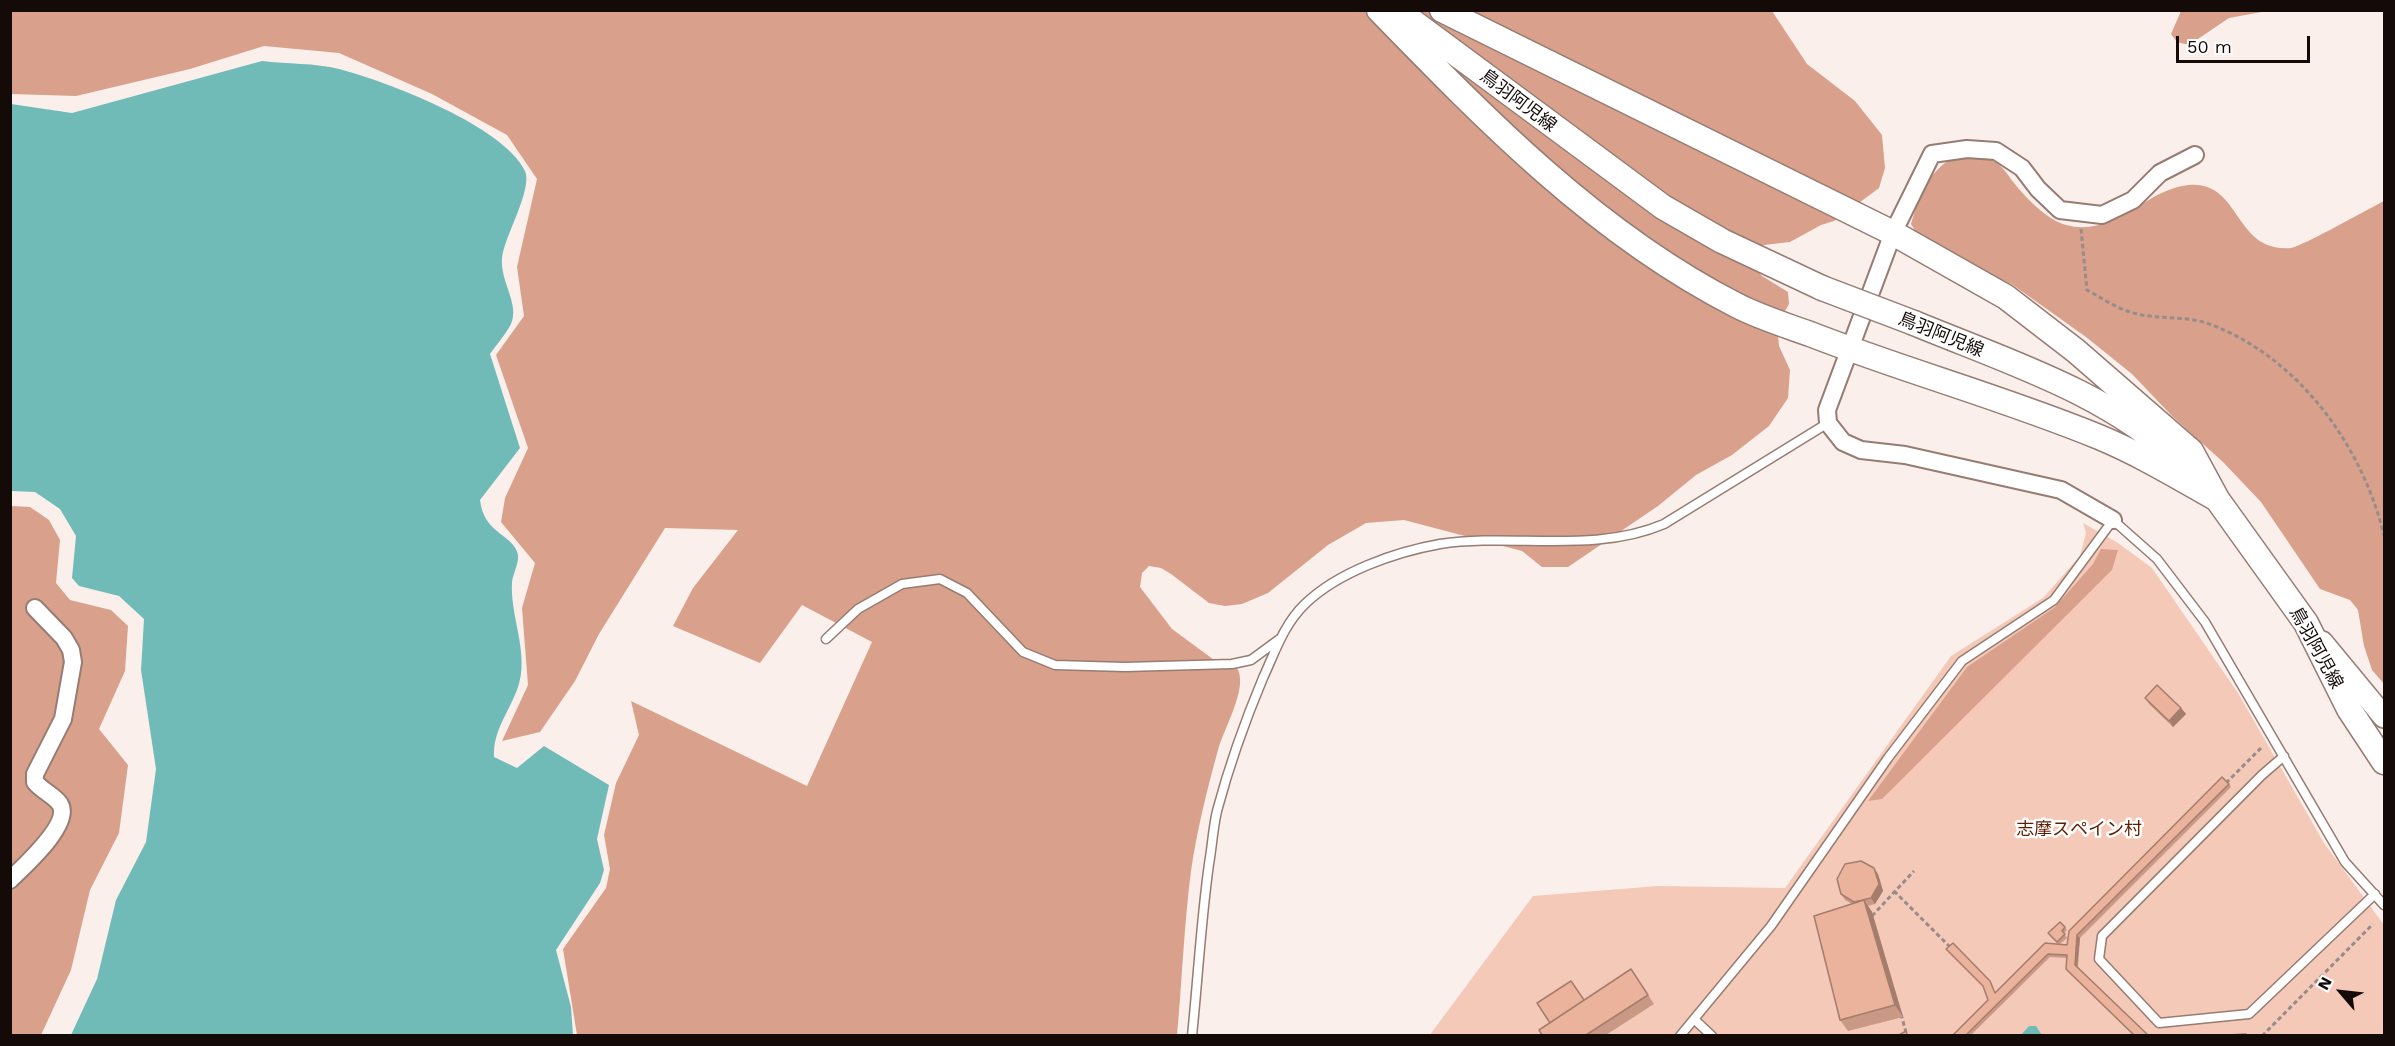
<!DOCTYPE html>
<meta charset="utf-8">
<style>
body{margin:0}
#map{position:relative;width:2395px;height:1046px;overflow:hidden;background:#fbefeb;font-family:"Work Sans",sans-serif}
canvas{display:block}
.frame{position:absolute;inset:0;border:12px solid #140b08;pointer-events:none}
.north{position:absolute;left:2311px;top:962px;width:60px;height:60px;-webkit-text-stroke:4px #fff;paint-order:stroke;rotate:298deg;font-size:16px;font-weight:700;line-height:24px;text-align:center;color:#140b08}
.north::after{content:'';display:block;margin:auto;width:21px;height:27px;background:#140b08;clip-path:polygon(50% 0,100% 100%,50% 72%,0 100%)}
.scale{position:absolute;left:2176px;top:36px;width:134px;height:27px;box-sizing:border-box;border:3px solid #140b08;border-top:0;padding-left:8px;font-size:18px;line-height:21px;white-space:nowrap;color:#140b08;-webkit-text-stroke:4px #fff;paint-order:stroke}
</style>
<div id="map">
<canvas width="2395" height="1046"></canvas>
<div class="frame"></div>
<div class="north">N</div>
<div class="scale">50 m</div>
</div>
<script>
const ctx = document.querySelector('canvas').getContext('2d');
ctx.lineJoin = 'round';
function fill(path, color) {
  ctx.fillStyle = color;
  ctx.fill(path, 'evenodd');
}
function trace(path, color, width, dash) {
  ctx.strokeStyle = color;
  ctx.lineWidth = width;
  ctx.lineCap = dash ? 'butt' : 'round';
  ctx.setLineDash(dash || []);
  ctx.stroke(path);
}
function drawText(font, color, halo, rows, align = 'center') {
  ctx.font = font + ' "Work Sans","Noto Sans JP",sans-serif';
  ctx.lineWidth = 5;
  ctx.setLineDash([]);
  ctx.textBaseline = 'middle';
  ctx.strokeStyle = halo;
  ctx.fillStyle = color;
  for (const [text, x, y, turn = 0] of rows) {
    ctx.save();
    ctx.translate(x, y);
    ctx.rotate((+turn || 0) * Math.PI / 180);
    ctx.textAlign = isNaN(turn) ? turn : align;
    if (halo) ctx.strokeText(text, 0, 0);
    ctx.fillText(text, 0, 0);
    ctx.restore();
  }
}
fill(new Path2D(`
 M 2083,523 L 2118,543 L 2152,568 L 2238,693 L 2324,843 L 2384,925 L 2384,1035 L 1429,1036 L 1533,896 L 1658,886 L 1785,888 L 1951,656 L 2043,598 L 2080,556 L 2086,533 Z`), '#f5c9b8');
fill(new Path2D(`
 M 10,11 L 1772,11 L 1807,64 L 1855,101 L 1882,135 L 1885,168 L 1879,188 L 1867,197 L 1834,221 L 1821,225 L 1790,242 L 1764,245 L 1756,253 L 1754,266 L 1762,276 L 1788,292 L 1789,304 L 1777,325 L 1779,346 L 1790,370 L 1788,398 L 1769,426 L 1732,455 L 1696,475 L 1658,506 L 1568,567 L 1542,567 L 1522,551 L 1404,520 L 1366,523 L 1328,545 L 1268,593 L 1242,604 L 1225,606 L 1209,603 L 1171,574 L 1161,568 L 1149,566 L 1142,573 L 1140,587 L 1172,629 L 1225,668 L 1237,668 C 1249,687 1223,730 1218,750 C 1207,790 1197,830 1191,871 C 1184,925 1182,981 1177,1035 L 577,1035 L 563,949 L 606,888 L 610,869 L 604,835 L 616,783 L 639,735 L 631,701 L 807,786 L 872,642 L 802,605 L 760,663 L 673,626 L 693,588 L 738,530 L 665,528 L 599,634 L 575,681 L 540,732 L 502,741 L 528,685 L 522,608 L 535,563 L 501,522 L 505,498 L 528,448 L 496,355 L 524,316 L 517,267 L 537,179 L 507,135 L 432,94 L 339,53 L 264,46 L 190,69 L 76,96 L 11,94 Z
 M 2181,11 L 2181,10 L 2267,11 L 2229,18 L 2189,45 L 2177,42 L 2171,34 Z
 M 1956,156 C 1967,157 1983,155 1992,160 C 2002,165 2007,174 2014,183 C 2027,199 2046,219 2066,225 C 2115,238 2145,189 2189,185 C 2242,181 2233,253 2291,248 C 2303,246 2368,209 2384,201 L 2384,684 L 2372,670 L 2364,646 L 2358,610 L 2350,600 L 2320,589 L 2261,502 L 2223,462 L 2172,416 L 2132,374 L 2086,337 L 2013,285 L 1958,259 L 1917,234 L 1911,224 C 1920,194 1928,171 1956,156 Z
 M 11,506 L 30,507 L 49,520 L 60,540 L 56,583 L 70,600 L 111,610 L 128,626 L 125,671 L 99,729 L 128,765 L 119,833 L 90,890 L 71,970 L 41,1035 L 11,1036 Z
 M 2101,549 L 2118,550 L 2112,570 L 1882,799 L 1868,801 L 1967,667 L 2055,607 L 2093,564 Z`), '#d9a18b');
fill(new Path2D(`
 M 262,61 C 287,64 315,63 339,69 C 386,81 504,126 525,171 C 533,189 504,237 502,258 C 500,282 520,304 511,324 C 506,334 497,344 490,354 L 520,448 L 480,500 C 484,535 514,534 518,555 C 519,563 513,574 512,582 C 510,612 525,644 521,674 C 517,704 492,726 494,757 L 517,768 L 544,746 L 609,785 L 597,839 L 604,870 L 600,883 L 556,950 L 571,1007 L 573,1035 L 71,1035 L 97,979 L 116,900 L 146,842 L 156,769 L 141,670 L 144,619 L 119,596 L 79,586 L 72,578 L 76,536 L 60,509 L 35,492 L 11,491 L 11,104 L 72,113 Z
 M 2029,1026 L 2036,1026 L 2042,1035 L 2021,1035 Z`), '#70bbb8');
const service = new Path2D(`
 M 826,639 L 858,609 L 902,584 L 940,579 L 967,593 L 1023,652 L 1055,665 L 1125,667 L 1232,664 L 1251,660 L 1281,638
 M 2284,756 L 2262,775 L 2102,936 L 2099,959 L 2159,1023 L 2249,1014 L 2375,894
 M 1695,1020 L 1712,1036
 M 1192,1036 C 1198,978 1201,921 1209,864 C 1212,847 1213,828 1217,811 C 1229,766 1245,721 1263,678 C 1275,652 1284,624 1305,604 C 1338,572 1395,552 1440,544 C 1514,533 1594,554 1664,524 L 1828,423
 M 1680,1036 L 1771,926 L 1888,758 L 1962,661 L 2054,600 L 2113,520 L 2157,559 L 2205,622 L 2345,862 L 2384,905`);
const minor = new Path2D(`
 M 2113,520 L 2061,490 L 1905,455 L 1861,450 L 1843,442 L 1828,423 L 1827,410 L 1893,233 L 1932,154 L 1967,149 L 1996,151 L 2022,168 L 2038,189 L 2060,210 L 2102,215 L 2133,200 L 2160,173 L 2195,155
 M 10,880 C 24,866 72,824 60,804 C 54,795 42,791 35,782 L 35,774 L 63,719 L 73,662 L 71,650 L 64,638 L 35,608`);
const tertiary = new Path2D(`
 M 2322,642 L 2384,717`);
const secondary = new Path2D(`
 M 1379,10 C 1487,121 1597,234 1736,305 C 1759,317 1785,325 1810,334 C 1905,371 2004,398 2099,437 C 2140,454 2178,477 2217,499
 M 1397,10 L 1663,207 L 1722,241 L 1822,288
 M 1442,10 L 1893,233 L 2006,297 L 2076,351 L 2191,451 L 2217,499
 M 1914,323 C 2003,360 2110,393 2180,462
 M 2207,488 L 2217,499 L 2306,623 L 2349,709 L 2384,762`);
trace(service, '#967c72', 11);
trace(minor, '#967c72', 20);
trace(tertiary, '#967c72', 24);
trace(secondary, '#967c72', 27);
trace(new Path2D(`
 M 2081,229 L 2087,290 C 2100,297 2113,306 2127,311 C 2153,321 2185,314 2212,325 C 2300,359 2362,446 2384,535
 M 2226,783 L 2263,746
 M 1894,891 L 1950,947
 M 1872,916 L 1914,871
 M 1901,1014 L 1907,1036
 M 2262,1036 L 2373,924`), '#978c89', 3, [4.5, 3]);
trace(service, '#fff', 8);
trace(minor, '#fff', 16);
trace(tertiary, '#fff', 21);
trace(secondary, '#fff', 24);
const secondaryBridge = new Path2D(`
 M 1822,288 L 1914,323`);
trace(secondaryBridge, '#967c72', 27, []);
trace(secondaryBridge, '#fff', 24);
fill(new Path2D(`
 M 2145,698 L 2181,708 L 2186,714 L 2173,727 L 2149,704 Z
 M 2229,784 L 2231,787 L 2080,938 L 2078,967 L 2148,1035 L 2133,1035 L 2068,972 L 2066,969 L 2067,958 L 2050,957 L 1971,1035 L 1953,1035 L 1988,1000 L 1984,987 L 1946,949 L 1990,981 L 1995,993 L 2058,944 L 2050,936 L 2065,927 L 2067,930 L 2064,933 L 2067,938 L 2060,944 L 2067,945 Z
 M 1878,874 L 1883,891 L 1875,904 L 1868,906 L 1872,912 L 1903,1017 L 1848,1031 L 1840,1020 L 1852,904 L 1845,900 L 1841,894 Z
 M 1631,969 L 1654,1004 L 1606,1035 L 1542,1035 L 1550,1023 Z`), '#ca9986');
fill(new Path2D(`
 M 2181,708 L 2186,714 L 2173,727 L 2169,721 Z
 M 1874,868 L 1878,874 L 1883,891 L 1875,904 L 1871,898 Z
 M 1864,900 L 1872,912 L 1903,1017 L 1895,1005 Z
 M 2077,935 L 2080,938 L 2077,968 L 2075,965 Z`), '#a47d6d');
const building = new Path2D(`
 M 2157,685 L 2181,708 L 2169,721 L 2145,698 Z
 M 2222,777 L 2229,784 L 2077,935 L 2075,965 L 2148,1035 L 2134,1035 L 2066,969 L 2067,955 L 2048,954 L 1966,1035 L 1953,1035 L 1988,1000 L 1983,986 L 1946,949 L 1953,943 L 1990,981 L 1995,993 L 2045,943 L 2067,945 L 2069,931 Z
 M 1861,861 L 1874,868 L 1879,884 L 1871,898 L 1854,902 L 1841,894 L 1837,879 L 1845,864 Z
 M 1864,900 L 1895,1005 L 1840,1020 L 1814,916 Z
 M 2060,922 L 2065,927 L 2062,931 L 2065,934 L 2057,942 L 2048,933 Z
 M 1631,969 L 1648,995 L 1586,1035 L 1542,1035 L 1539,1030 Z
 M 1571,981 L 1584,1000 L 1550,1023 L 1537,1003 Z
 M 1906,1031 L 1907,1035 L 1899,1035 Z
 M 2246,1034 L 2246,1035 L 2226,1035 Z`);
fill(building, '#ebb29c');
trace(building, '#a47d6d', 1.5);
drawText('18px', '#140b08', '#fff', [
 ["鳥羽阿児線",1518,101,37],
 ["鳥羽阿児線",1941,335,22],
 ["鳥羽阿児線",2316,648,61]
]);
drawText('18px', '#601e00', '#fff', [
 ["志摩スペイン村",2079,830]
]);
</script>
